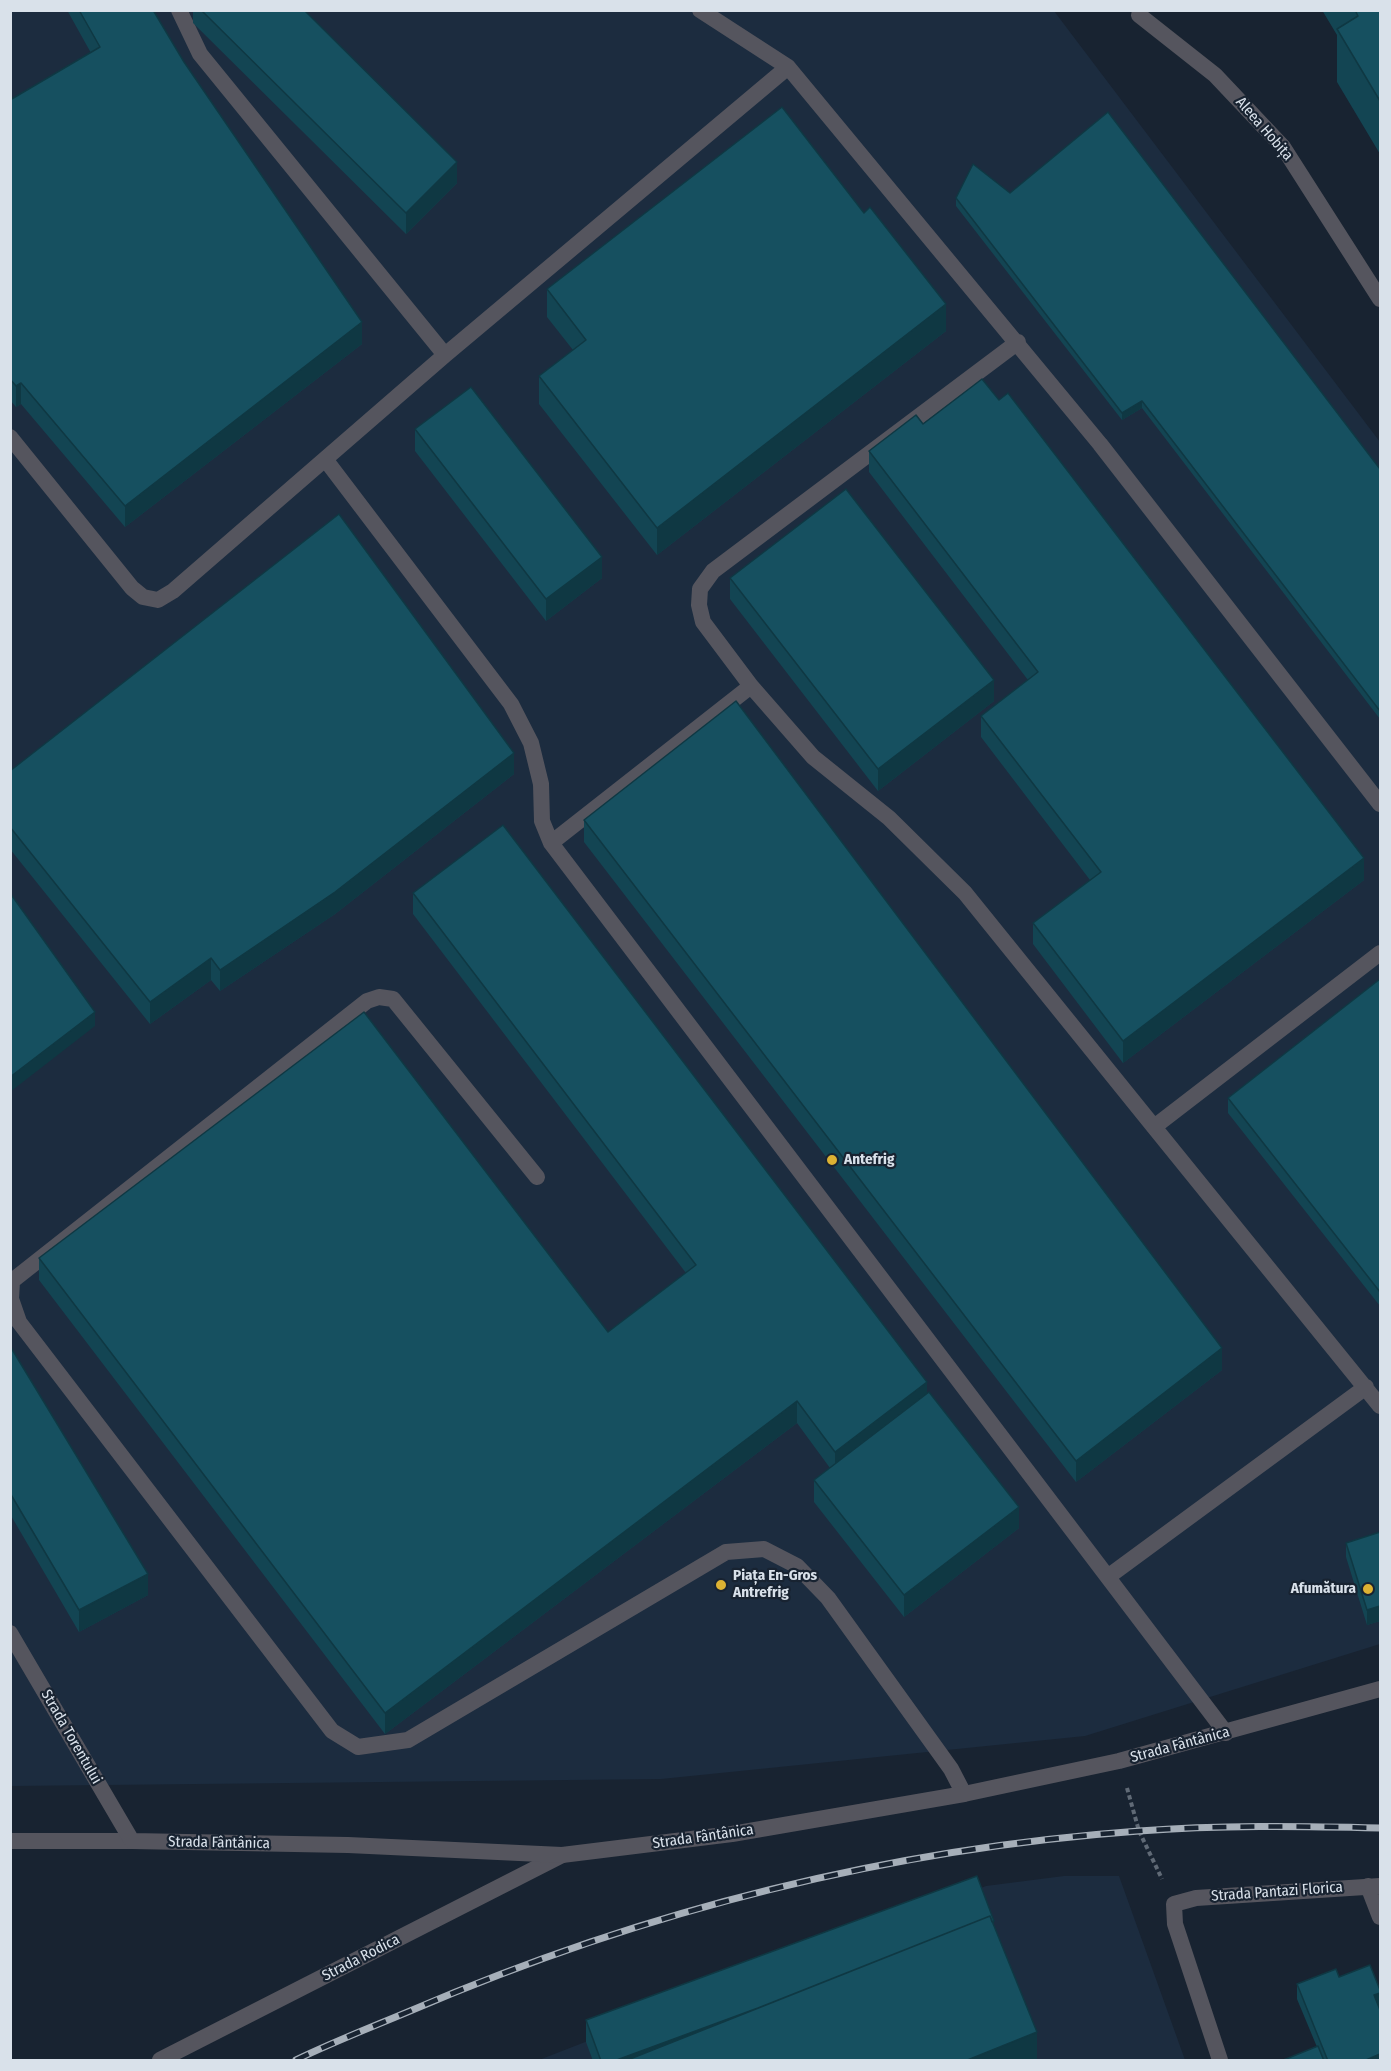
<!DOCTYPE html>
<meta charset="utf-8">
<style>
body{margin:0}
#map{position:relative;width:1391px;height:2071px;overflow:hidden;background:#182331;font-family:"Fira Sans Condensed",sans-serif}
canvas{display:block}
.frame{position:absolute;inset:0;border:12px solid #d9e1ea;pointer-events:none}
</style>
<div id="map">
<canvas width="1391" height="2071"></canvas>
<div class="frame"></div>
</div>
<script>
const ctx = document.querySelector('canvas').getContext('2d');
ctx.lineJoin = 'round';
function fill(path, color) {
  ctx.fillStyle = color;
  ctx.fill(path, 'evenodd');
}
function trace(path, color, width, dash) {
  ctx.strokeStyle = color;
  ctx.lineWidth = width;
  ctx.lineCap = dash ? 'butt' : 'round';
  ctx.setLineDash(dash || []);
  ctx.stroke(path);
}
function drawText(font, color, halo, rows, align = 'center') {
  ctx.font = font + ' "Fira Sans Condensed",sans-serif';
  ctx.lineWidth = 4.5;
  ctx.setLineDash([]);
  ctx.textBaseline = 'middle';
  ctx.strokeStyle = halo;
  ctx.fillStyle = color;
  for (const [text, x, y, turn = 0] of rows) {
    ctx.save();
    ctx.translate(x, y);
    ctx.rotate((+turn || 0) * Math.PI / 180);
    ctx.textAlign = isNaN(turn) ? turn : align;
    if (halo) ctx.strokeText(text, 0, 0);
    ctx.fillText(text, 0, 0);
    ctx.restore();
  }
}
fill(new Path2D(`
 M 10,11 L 1054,11 L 1380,442 L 1380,1644 L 1085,1736 L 661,1779 L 11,1786 Z
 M 1064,1876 L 1119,1876 L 1185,2060 L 539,2060 L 986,1886 Z`), '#1c2c3f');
trace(new Path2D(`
 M 1127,1788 L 1139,1831 L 1162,1879`), '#606a76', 4, [4.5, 3]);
trace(new Path2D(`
 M 179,10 L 200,54 L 445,355
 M 700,10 L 788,67 L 1100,444 L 1380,804
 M 1018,342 L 713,571 L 700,589 L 699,605 L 703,622 L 751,686 L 813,757 L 889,818 L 965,893 L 1154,1127
 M 10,437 L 132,588 L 143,597 L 158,600 L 173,591 L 445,355 L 788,67
 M 325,459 L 511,704 L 531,743 L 541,784 L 542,821 L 551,843 L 1226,1733
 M 551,843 L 751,686
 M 1380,953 L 1154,1127 L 1380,1406
 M 537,1177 L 393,999 L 379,997 L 367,1001 L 12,1281 L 11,1299 L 19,1322 L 332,1731 L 358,1747 L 408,1740 L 726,1552 L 764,1549 L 797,1566 L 828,1598 L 951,1769 L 964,1794
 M 1109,1576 L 1366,1387`), '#55555e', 16);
trace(new Path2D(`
 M 1139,15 L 1215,75 L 1283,147 L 1380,299
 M 10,1841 L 132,1841
 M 1368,1886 L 1380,1917
 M 160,2060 L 562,1855
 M 1220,2060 L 1175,1924 L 1174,1904 L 1196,1898 L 1380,1886`), '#55555e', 16);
trace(new Path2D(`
 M 10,1633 L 132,1841 L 348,1845 L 562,1855 L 732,1834 L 964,1794 L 1119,1761 L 1380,1689`), '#55555e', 16);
const rail = new Path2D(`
 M 296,2060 C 333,2042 372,2027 410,2011 C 641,1912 887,1849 1139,1831 C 1219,1825 1300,1826 1380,1828`);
trace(rail, '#a6afb9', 7);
trace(rail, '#182331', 4.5, [14]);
fill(new Path2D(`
 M 67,10 L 153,10 L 184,62 L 362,344 L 125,527 L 21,404 L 16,407 L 10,400 L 10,100 L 91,53 Z
 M 193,10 L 304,10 L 457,183 L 406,234 L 193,23 Z
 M 1322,10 L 1380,10 L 1380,154 L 1337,82 L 1337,35 Z
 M 1010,193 L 1380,469 L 1380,719 L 1142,408 L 1122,420 L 956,206 L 956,198 Z
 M 547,289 L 946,331 L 657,555 L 539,404 L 539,376 L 573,350 L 547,317 Z
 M 923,424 L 1364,880 L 1123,1063 L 1033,944 L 1033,923 L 1090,880 L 981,737 L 981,716 L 1028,680 L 869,472 L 869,451 Z
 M 415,429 L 602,578 L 546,621 L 415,451 Z
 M 730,578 L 994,701 L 878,791 L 730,599 Z
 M 10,771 L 514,774 L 335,914 L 220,991 L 211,980 L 150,1024 L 10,849 Z
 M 584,820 L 1222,1370 L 1076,1482 L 584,842 Z
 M 413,893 L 927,1393 L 1019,1528 L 904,1617 L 814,1502 L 814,1480 L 830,1468 L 797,1423 L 385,1734 L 39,1280 L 39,1258 L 608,1332 L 686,1273 L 413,914 Z
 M 1380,979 L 1380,1306 L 1228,1113 L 1228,1098 Z
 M 10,1346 L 148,1595 L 79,1632 L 10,1514 Z
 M 1380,1532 L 1380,1621 L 1367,1625 L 1346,1557 L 1346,1543 Z
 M 994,1926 L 1037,2061 L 593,2061 L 586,2042 L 586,2020 Z
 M 1339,1977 L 1380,2007 L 1379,2008 L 1380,2061 L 1281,2061 L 1317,2047 L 1297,1999 L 1297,1984 Z`), '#134553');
fill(new Path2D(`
 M 457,162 L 457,183 L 406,234 L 406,213 Z
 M 946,304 L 946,331 L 657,555 L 657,528 Z
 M 362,322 L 362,344 L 125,527 L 125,506 Z
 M 21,383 L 21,404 L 16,407 L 16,386 Z
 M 1142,401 L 1142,408 L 1122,420 L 1122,413 Z
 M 602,557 L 602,578 L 546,621 L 546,599 Z
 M 994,680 L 994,701 L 878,791 L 878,769 Z
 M 514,753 L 514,774 L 335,914 L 220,991 L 220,970 Z
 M 1364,858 L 1364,880 L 1123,1063 L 1123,1041 Z
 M 211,958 L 211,980 L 150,1024 L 150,1002 Z
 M 95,1012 L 95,1026 L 10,1092 L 10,1077 Z
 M 1222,1348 L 1222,1370 L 1076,1482 L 1076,1461 Z
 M 927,1382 L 927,1403 L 835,1473 L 835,1452 Z
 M 797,1401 L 797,1423 L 385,1734 L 385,1713 Z
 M 1019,1507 L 1019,1528 L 904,1617 L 904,1595 Z
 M 148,1574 L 148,1595 L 79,1632 L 79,1610 Z
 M 1380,1606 L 1380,1621 L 1367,1625 L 1367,1610 Z
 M 994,1921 L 994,1942 L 672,2061 L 614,2061 Z
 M 1380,1993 L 1380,2007 L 1374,2009 L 1374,1995 Z
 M 1037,2032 L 1037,2061 L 965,2061 Z
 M 1380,2054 L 1380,2061 L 1366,2061 L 1366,2060 Z`), '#0f3843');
const building = new Path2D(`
 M 79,10 L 153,10 L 184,62 L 362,322 L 125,506 L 21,383 L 16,386 L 10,379 L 10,100 L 100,47 Z
 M 201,10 L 304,10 L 457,162 L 406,213 Z
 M 1355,10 L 1380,10 L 1380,101 L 1337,29 L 1358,16 Z
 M 782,107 L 864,213 L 870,207 L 946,304 L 657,528 L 539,376 L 586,340 L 547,289 Z
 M 1108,112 L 1380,469 L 1380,711 L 1142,401 L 1122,413 L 956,198 L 973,164 L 1010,193 Z
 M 982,379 L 999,400 L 1008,393 L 1364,858 L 1123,1041 L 1033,923 L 1101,872 L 981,716 L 1038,672 L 869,451 L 916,415 L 923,424 Z
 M 471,387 L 602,557 L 546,599 L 415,429 Z
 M 846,489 L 994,680 L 878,769 L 730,578 Z
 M 339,514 L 514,753 L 335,892 L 220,970 L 211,958 L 150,1002 L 10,827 L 10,771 Z
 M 736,701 L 1222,1348 L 1076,1461 L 584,820 Z
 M 503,825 L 927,1382 L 835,1452 L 797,1401 L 385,1713 L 39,1258 L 364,1012 L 608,1332 L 696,1265 L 413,893 Z
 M 10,893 L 95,1012 L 10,1077 Z
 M 1380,979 L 1380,1292 L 1228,1098 Z
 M 10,1346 L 148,1574 L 79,1610 L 10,1493 Z
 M 929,1392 L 1019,1507 L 904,1595 L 814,1480 Z
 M 1380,1532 L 1380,1606 L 1367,1610 L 1346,1543 Z
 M 977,1876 L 994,1921 L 992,1922 L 990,1916 L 758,2008 L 614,2061 L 601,2061 L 586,2020 Z
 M 990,1916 L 1037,2032 L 965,2061 L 625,2061 Z
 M 1370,1965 L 1380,1990 L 1380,1993 L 1374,1995 L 1380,2010 L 1380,2054 L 1366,2060 L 1366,2061 L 1328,2061 L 1297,1984 L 1336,1969 L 1339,1977 Z
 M 1318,2046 L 1324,2061 L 1281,2061 Z`);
fill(building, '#165060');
trace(building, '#0f3843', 1.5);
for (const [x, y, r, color] of [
 [832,1160,6,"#dcb233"],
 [721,1585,6,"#dcb233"],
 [1368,1589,6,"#dcb233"]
]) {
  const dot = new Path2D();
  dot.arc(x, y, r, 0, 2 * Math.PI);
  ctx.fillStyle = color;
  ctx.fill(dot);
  trace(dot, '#182331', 2);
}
drawText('15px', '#d9e1ea', '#182331', [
 ["Aleea Hobița",1264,129,49],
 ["Strada Torentului",71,1737,60],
 ["Strada Fântânica",1180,1745,-15],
 ["Strada Fântânica",703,1837,-8],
 ["Strada Fântânica",219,1843,1],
 ["Strada Pantazi Florica",1277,1892,-4],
 ["Strada Rodica",361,1958,-27]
]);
drawText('bold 15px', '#d9e1ea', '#182331', [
 ["Antefrig",844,1160],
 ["Piața En-Gros",733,1576],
 ["Antrefrig",733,1593],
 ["Afumătura",1356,1589,"right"]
], 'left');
</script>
